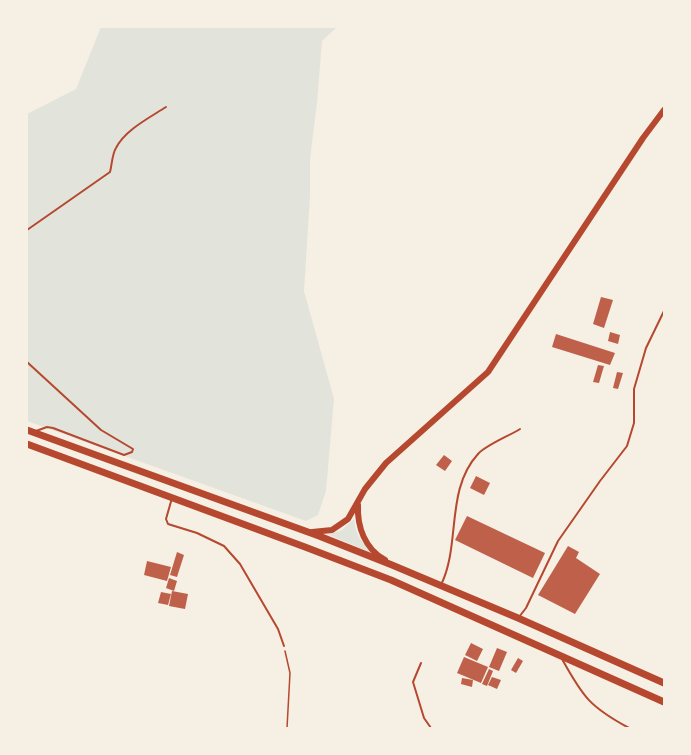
<!DOCTYPE html>
<style>
body{margin:0}
#map{position:relative;width:691px;height:755px;overflow:hidden;background:#f6efe4;font-family:"Asap Condensed",sans-serif}
canvas{display:block}
.frame{position:absolute;inset:0;border:28px solid #f6efe4;pointer-events:none}
</style>
<div id="map">
<canvas width="691" height="755"></canvas>
<div class="frame"></div>
</div>
<script>
const ctx = document.querySelector('canvas').getContext('2d');
ctx.lineJoin = 'round';
function fill(path, color) {
  ctx.fillStyle = color;
  ctx.fill(path, 'evenodd');
}
function trace(path, color, width, dash) {
  ctx.strokeStyle = color;
  ctx.lineWidth = width;
  ctx.lineCap = dash ? 'butt' : 'round';
  ctx.setLineDash(dash || []);
  ctx.stroke(path);
}
fill(new Path2D(`
 M 101,27 L 337,27 L 322,41 L 317,103 L 310,159 L 310,196 L 304,291 L 334,399 L 326,491 L 318,515 L 306,521 L 27,421 L 27,114 L 76,89 Z
 M 354,519 C 356,536 361,542 374,554 L 327,534 L 341,531 Z`), '#e2e4dc');
fill(new Path2D(`
 M 601,297 L 613,300 L 604,328 L 593,324 Z
 M 610,332 L 620,335 L 618,344 L 608,341 Z
 M 556,334 L 615,353 L 610,365 L 552,347 Z
 M 598,365 L 604,366 L 599,383 L 593,382 Z
 M 617,372 L 623,373 L 618,389 L 613,388 Z
 M 444,455 L 452,461 L 445,471 L 436,465 Z
 M 476,476 L 490,483 L 484,495 L 470,488 Z
 M 467,516 L 545,553 L 533,578 L 455,540 Z
 M 568,546 L 579,552 L 576,558 L 600,574 L 575,614 L 538,595 Z
 M 177,552 L 184,555 L 177,577 L 170,575 Z
 M 147,561 L 171,567 L 167,581 L 144,575 Z
 M 169,578 L 177,581 L 174,591 L 166,588 Z
 M 172,591 L 188,594 L 185,609 L 169,606 Z
 M 161,592 L 171,594 L 168,605 L 158,603 Z
 M 471,643 L 483,649 L 477,661 L 465,655 Z
 M 497,648 L 507,652 L 499,671 L 489,667 Z
 M 464,657 L 488,667 L 481,683 L 457,673 Z
 M 518,658 L 523,661 L 516,673 L 511,670 Z
 M 489,669 L 493,671 L 487,686 L 482,684 Z
 M 492,677 L 501,680 L 497,689 L 488,685 Z
 M 462,678 L 473,680 L 472,687 L 461,684 Z`), '#bf614a');
trace(new Path2D(`
 M 285,651 L 290,673 L 287,728`), '#b5482f', 1.5);
trace(new Path2D(`
 M 27,230 L 110,172 C 112,165 112,154 116,148 C 125,130 149,118 166,107
 M 27,362 L 101,430 L 133,449 L 132,452 L 124,455 L 53,428 L 47,427 L 36,431
 M 172,498 L 166,519 L 168,524 L 197,533 L 224,546 L 240,564 L 278,629 L 284,646
 M 441,585 C 461,544 445,490 478,454 C 486,445 509,436 520,429
 M 519,617 L 526,608 L 558,541 L 600,481 L 627,446 L 634,423 L 634,389 L 646,348 L 664,311
 M 562,659 C 583,697 590,707 629,728
 M 421,663 L 413,682 L 424,718 L 431,728`), '#b5482f', 2);
trace(new Path2D(`
 M 358,505 C 357,527 365,549 385,560
 M 312,532 L 332,530 L 348,519 L 365,489 L 386,463 L 488,372 L 643,138 L 664,110`), '#b5482f', 6);
trace(new Path2D(`
 M 27,430 L 319,536 L 392,565 L 518,618 L 664,683
 M 27,444 L 305,547 L 391,580 L 664,702`), '#b5482f', 7);
</script>
